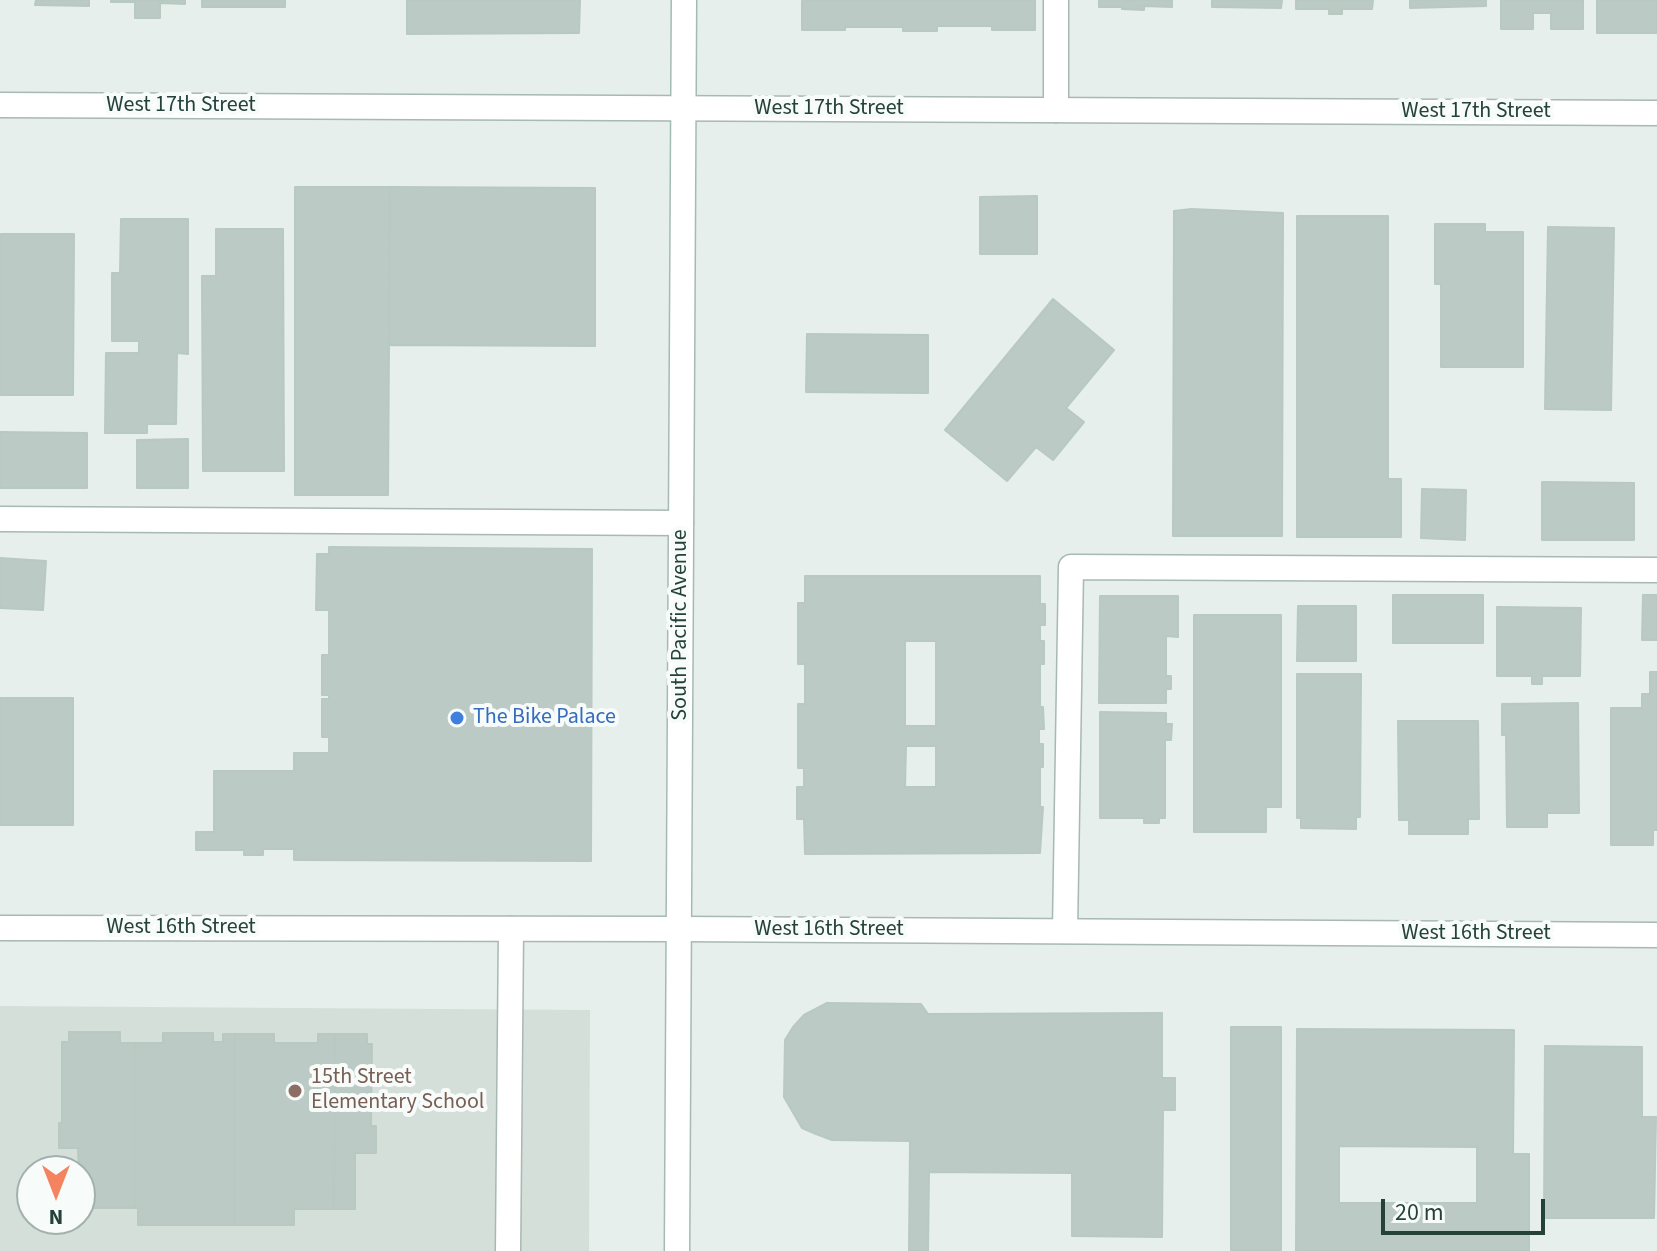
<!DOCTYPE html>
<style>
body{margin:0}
#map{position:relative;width:1657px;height:1251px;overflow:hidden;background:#e6efeb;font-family:"Source Sans 3",sans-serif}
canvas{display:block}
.north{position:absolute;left:16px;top:1155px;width:80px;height:80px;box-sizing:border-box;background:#f7fbf9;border:2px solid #a3b1ad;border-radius:50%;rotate:180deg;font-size:22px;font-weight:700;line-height:32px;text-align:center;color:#24423a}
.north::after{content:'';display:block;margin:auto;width:28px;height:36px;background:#f4845f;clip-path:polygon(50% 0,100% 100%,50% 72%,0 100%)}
.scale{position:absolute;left:1381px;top:1199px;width:164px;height:36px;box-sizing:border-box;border:4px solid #24423a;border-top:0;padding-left:10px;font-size:24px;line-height:28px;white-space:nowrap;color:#24423a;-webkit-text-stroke:6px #f7fbf9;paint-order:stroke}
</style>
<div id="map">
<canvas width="1657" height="1251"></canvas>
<div class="north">N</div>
<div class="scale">20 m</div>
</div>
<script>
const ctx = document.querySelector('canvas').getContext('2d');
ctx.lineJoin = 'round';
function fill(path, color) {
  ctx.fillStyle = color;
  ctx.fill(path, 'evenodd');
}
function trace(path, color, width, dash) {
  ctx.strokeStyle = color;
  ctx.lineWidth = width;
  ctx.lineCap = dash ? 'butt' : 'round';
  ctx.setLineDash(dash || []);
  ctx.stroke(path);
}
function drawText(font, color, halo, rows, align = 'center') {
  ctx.font = font + ' "Source Sans 3",sans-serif';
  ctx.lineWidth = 8;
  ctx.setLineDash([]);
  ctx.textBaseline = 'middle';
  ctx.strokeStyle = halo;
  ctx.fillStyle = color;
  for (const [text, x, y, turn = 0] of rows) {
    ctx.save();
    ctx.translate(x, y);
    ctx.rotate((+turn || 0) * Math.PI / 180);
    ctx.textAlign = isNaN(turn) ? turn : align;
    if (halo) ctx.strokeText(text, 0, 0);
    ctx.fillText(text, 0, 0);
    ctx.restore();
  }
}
fill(new Path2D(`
 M 0,1006 L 590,1010 L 589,1251 L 0,1251 ZM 32,1171 L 80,1171 L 80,1219 L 32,1219 Z`), '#d4dfda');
const building = new Path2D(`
 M 36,0 L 89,0 L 89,6 L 35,5 Z
 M 111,0 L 185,0 L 185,4 L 160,3 L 160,18 L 135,18 L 135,2 L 111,2 Z
 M 202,0 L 285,0 L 285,7 L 202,7 Z
 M 407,0 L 580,0 L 579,33 L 407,34 Z
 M 808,0 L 1035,0 L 1035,30 L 992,30 L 992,26 L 937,26 L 937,31 L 903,31 L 903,27 L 845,27 L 845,30 L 802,30 L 802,1 Z
 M 1099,0 L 1172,0 L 1172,7 L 1144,6 L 1144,10 L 1122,9 L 1122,7 L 1099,7 Z
 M 1212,0 L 1282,0 L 1281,8 L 1212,7 Z
 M 1296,0 L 1373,0 L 1372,9 L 1342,9 L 1342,14 L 1329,14 L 1329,9 L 1296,9 Z
 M 1410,0 L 1486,0 L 1486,6 L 1410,8 Z
 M 1501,0 L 1583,0 L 1583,29 L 1551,29 L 1551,13 L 1533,13 L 1533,29 L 1501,29 Z
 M 1597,0 L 1657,0 L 1657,33 L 1597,33 Z
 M 295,187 L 390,187 L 388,495 L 295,495 Z
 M 390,187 L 595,188 L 595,346 L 389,345 Z
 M 1037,196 L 1037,254 L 980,254 L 980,197 Z
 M 1191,209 L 1283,213 L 1282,536 L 1173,536 L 1174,211 Z
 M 1297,216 L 1388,216 L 1388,479 L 1401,479 L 1401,537 L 1297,537 Z
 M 121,219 L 188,219 L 188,354 L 177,353 L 176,424 L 147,424 L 147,433 L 105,433 L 106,353 L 139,353 L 139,341 L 112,341 L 112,273 L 120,273 Z
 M 1435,224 L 1485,224 L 1485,232 L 1523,232 L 1523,367 L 1441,367 L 1441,284 L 1435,284 Z
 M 1548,227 L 1614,228 L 1611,410 L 1545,409 Z
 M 216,229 L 283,229 L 284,471 L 203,471 L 202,276 L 216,276 Z
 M 1,234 L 74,234 L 73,395 L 0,395 Z
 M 1053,299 L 1114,350 L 1066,408 L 1084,422 L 1053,460 L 1036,447 L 1007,481 L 945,430 Z
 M 807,334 L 928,335 L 928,393 L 806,392 Z
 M 0,432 L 87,433 L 87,488 L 0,488 Z
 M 188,439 L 188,488 L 137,488 L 137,440 Z
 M 1542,482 L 1634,483 L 1634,540 L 1542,540 Z
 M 1422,489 L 1466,490 L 1465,540 L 1421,538 Z
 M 329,547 L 592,549 L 591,861 L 294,860 L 294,849 L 263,849 L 263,855 L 244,855 L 244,850 L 196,850 L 196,832 L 214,832 L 214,771 L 294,771 L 294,753 L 329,753 L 329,737 L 322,737 L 322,699 L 329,699 L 329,695 L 322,695 L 322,655 L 329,655 L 329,610 L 316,610 L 317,554 L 329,554 Z
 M 0,558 L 46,561 L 43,610 L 0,608 Z
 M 805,576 L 1040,576 L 1040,604 L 1045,604 L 1045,625 L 1040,625 L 1040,641 L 1044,641 L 1044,664 L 1040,664 L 1040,707 L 1043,707 L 1044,729 L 1039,729 L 1039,744 L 1043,744 L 1043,767 L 1040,767 L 1040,807 L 1043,807 L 1040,853 L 805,854 L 804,819 L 797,819 L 797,787 L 804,787 L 804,768 L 798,768 L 798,704 L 805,704 L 805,664 L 798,664 L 798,603 L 805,603 ZM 905,641 L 936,641 L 936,726 L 905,726 ZM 906,746 L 936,746 L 936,787 L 905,787 Z
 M 1393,595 L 1483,595 L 1483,643 L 1393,643 Z
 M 1643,595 L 1657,595 L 1657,640 L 1642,640 Z
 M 1100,596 L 1178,596 L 1178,637 L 1166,636 L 1166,676 L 1171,676 L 1171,689 L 1166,689 L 1166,703 L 1099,703 Z
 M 1298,606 L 1356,606 L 1356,661 L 1297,661 Z
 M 1497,607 L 1581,608 L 1580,676 L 1542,676 L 1542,684 L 1532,684 L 1532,676 L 1497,676 Z
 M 1194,615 L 1281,615 L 1281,807 L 1266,807 L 1266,832 L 1194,832 Z
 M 1650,672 L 1657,672 L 1657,830 L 1653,830 L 1653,845 L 1611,845 L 1611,708 L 1642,708 L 1642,694 L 1650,694 Z
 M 1297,674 L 1361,674 L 1360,817 L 1356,817 L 1356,829 L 1301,828 L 1301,818 L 1297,818 Z
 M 0,698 L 73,698 L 73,825 L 0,825 Z
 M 1578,703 L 1579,813 L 1547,813 L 1547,827 L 1507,827 L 1506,735 L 1502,735 L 1502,704 Z
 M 1100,712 L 1166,713 L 1166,724 L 1172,724 L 1171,740 L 1165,740 L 1165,818 L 1159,818 L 1159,823 L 1144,823 L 1144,818 L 1100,818 Z
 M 1398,721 L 1478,721 L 1479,819 L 1468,819 L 1468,834 L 1409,834 L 1409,820 L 1399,820 Z
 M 827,1003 L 921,1004 L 928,1014 L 1162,1013 L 1162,1078 L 1175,1078 L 1175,1110 L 1163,1110 L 1162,1237 L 1072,1236 L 1072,1173 L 929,1172 L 928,1251 L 909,1251 L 910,1141 L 832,1140 L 816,1134 L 802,1128 L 784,1097 L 785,1040 L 793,1027 L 804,1015 Z
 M 1231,1027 L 1281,1027 L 1281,1250 L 1231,1250 Z
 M 1297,1029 L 1514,1030 L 1513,1154 L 1529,1154 L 1529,1251 L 1296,1251 ZM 1339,1146 L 1477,1147 L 1477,1203 L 1339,1203 Z
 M 69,1032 L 120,1032 L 120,1043 L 135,1043 L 135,1208 L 80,1208 L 78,1148 L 59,1148 L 59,1123 L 62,1123 L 62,1042 L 69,1042 Z
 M 163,1033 L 213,1033 L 213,1042 L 223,1042 L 223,1034 L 235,1034 L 235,1225 L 138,1225 L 138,1208 L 135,1208 L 135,1043 L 163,1043 Z
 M 235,1034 L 274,1034 L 274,1043 L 318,1043 L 318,1034 L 335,1034 L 334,1209 L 294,1209 L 294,1225 L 235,1225 Z
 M 335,1034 L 367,1034 L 367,1044 L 372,1044 L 371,1126 L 376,1126 L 376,1153 L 355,1153 L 355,1209 L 334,1209 Z
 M 1545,1046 L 1642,1047 L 1642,1117 L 1656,1117 L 1654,1218 L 1544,1218 Z`);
fill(building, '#bbcac4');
trace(building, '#b8c9c2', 2);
const service = new Path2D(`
 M 1056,110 L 1056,0
 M 0,519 L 681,523
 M 1065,931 L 1071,567 L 1657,570
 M 508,1251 L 511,929`);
const minor = new Path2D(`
 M 0,105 L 1657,113
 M 0,928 L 680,929 L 1657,935`);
const secondary = new Path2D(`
 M 677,1251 L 684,0`);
trace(service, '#a8b8b2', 27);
trace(minor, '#a8b8b2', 27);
trace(secondary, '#a4bbb3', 27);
trace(service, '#fff', 24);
trace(minor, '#fff', 24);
trace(secondary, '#fff', 24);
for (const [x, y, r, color] of [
 [457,718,8,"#3f7fe0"],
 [295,1091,8,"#8d6e63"]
]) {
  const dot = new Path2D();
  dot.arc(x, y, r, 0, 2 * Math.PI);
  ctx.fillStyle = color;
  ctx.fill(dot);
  trace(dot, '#f7fbf9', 3);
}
drawText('22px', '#24423a', '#f7fbf9', [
 ["West 17th Street",181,106],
 ["West 17th Street",829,109],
 ["West 17th Street",1476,112],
 ["South Pacific Avenue",681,625,-90],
 ["West 16th Street",181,928],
 ["West 16th Street",829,930],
 ["West 16th Street",1476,934]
]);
drawText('22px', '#366cbe', '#f7fbf9', [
 ["The Bike Palace",473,718]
], 'left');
drawText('22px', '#785e54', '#f7fbf9', [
 ["15th Street",311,1078],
 ["Elementary School",311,1103]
], 'left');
</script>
